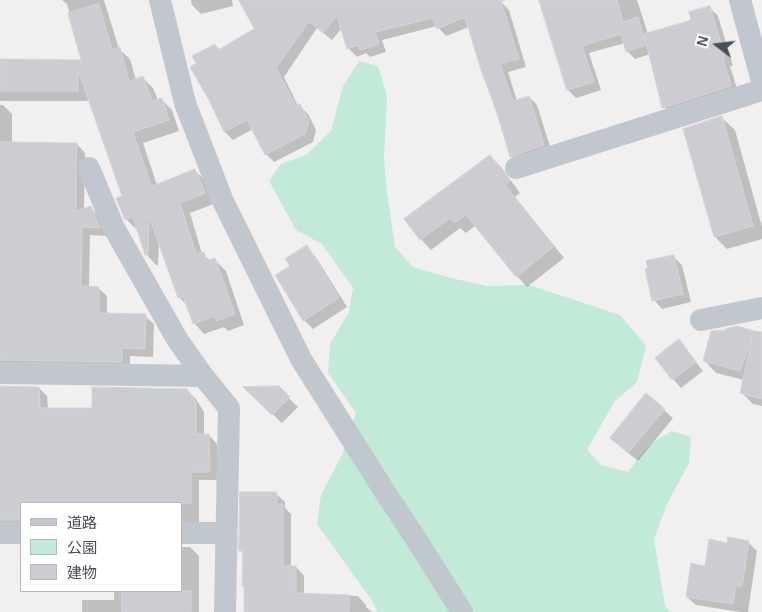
<!DOCTYPE html>
<meta charset="utf-8">
<style>
body{margin:0}
#map{position:relative;width:762px;height:612px;overflow:hidden;background:#f1efef;font-family:Helvetica,"Noto Sans JP",sans-serif}
canvas{display:block}
.legend{position:absolute;left:20px;top:502px;width:162px;height:90px;box-sizing:border-box;background:#fff;border:1px solid #b6b9bd;margin:0;padding:6px 9px;list-style:none;font-size:15px;color:#494f5a}
.legend li{display:flex;align-items:center;gap:10px;height:25px}
.legend b{width:25px;border:1px solid #b6b9bd}
.north{position:absolute;left:692px;top:20px;width:50px;height:50px;-webkit-text-stroke:4px #fff;paint-order:stroke;rotate:285deg;font-size:14px;font-weight:700;line-height:20px;text-align:center;color:#494f5a}
.north::after{content:'';display:block;margin:auto;width:18px;height:22px;background:#494f5a;clip-path:polygon(50% 0,100% 100%,50% 72%,0 100%)}
</style>
<div id="map">
<canvas width="762" height="612"></canvas>
<ul class="legend">
<li><b style="height:6px;background:#c1c7cf"></b>道路</li>
<li><b style="height:14px;background:#c2ead8"></b>公園</li>
<li><b style="height:14px;background:#cccdd3"></b>建物</li>
</ul>
<div class="north">N</div>
</div>
<script>
const ctx = document.querySelector('canvas').getContext('2d');
ctx.lineJoin = 'round';
function fill(path, color) {
  ctx.fillStyle = color;
  ctx.fill(path, 'evenodd');
}
function trace(path, color, width, dash) {
  ctx.strokeStyle = color;
  ctx.lineWidth = width;
  ctx.lineCap = dash ? 'butt' : 'round';
  ctx.setLineDash(dash || []);
  ctx.stroke(path);
}
fill(new Path2D(`
 M 359,61 L 378,66 L 387,96 L 384,156 L 386,185 L 395,247 L 413,267 L 451,278 L 487,286 L 529,285 L 620,315 L 646,346 L 637,382 L 614,402 L 587,450 L 601,465 L 628,472 L 642,453 L 655,441 L 672,431 L 691,437 L 689,463 L 667,504 L 654,539 L 665,606 L 671,612 L 377,612 L 373,602 L 317,524 L 321,495 L 342,455 L 356,413 L 328,373 L 330,344 L 349,312 L 353,288 L 322,244 L 296,230 L 269,181 L 281,164 L 306,155 L 331,131 L 343,86 Z`), '#c2ead8');
fill(new Path2D(`
 M 62,0 L 104,0 L 119,49 L 130,59 L 136,80 L 143,78 L 153,88 L 158,100 L 161,99 L 172,110 L 179,131 L 143,143 L 157,185 L 195,171 L 206,181 L 214,204 L 190,213 L 202,254 L 211,261 L 215,260 L 226,271 L 244,325 L 228,331 L 224,327 L 204,334 L 194,323 L 188,306 L 179,297 L 159,240 L 158,265 L 156,265 L 146,254 L 138,230 L 137,230 L 126,219 L 124,197 L 88,96 L 88,101 L 1,101 L 0,100 L 0,33 L 0,60 L 83,61 L 67,4 Z
 M 191,0 L 232,0 L 233,6 L 201,14 L 192,5 Z
 M 241,0 L 490,0 L 501,2 L 509,10 L 526,67 L 508,72 L 517,101 L 529,97 L 537,105 L 552,153 L 519,164 L 511,156 L 469,27 L 446,36 L 437,26 L 382,40 L 386,52 L 370,57 L 366,53 L 357,57 L 349,49 L 342,28 L 332,40 L 317,28 L 284,77 L 298,106 L 300,106 L 308,114 L 316,130 L 313,142 L 274,162 L 266,154 L 253,129 L 233,140 L 225,132 L 210,100 L 215,45 L 220,50 L 255,30 Z
 M 584,0 L 637,0 L 648,34 L 693,21 L 709,7 L 718,16 L 733,66 L 730,66 L 739,95 L 672,116 L 664,107 L 650,54 L 635,59 L 627,51 L 625,43 L 589,53 L 601,90 L 576,98 L 568,90 L 545,16 Z
 M 0,105 L 3,105 L 12,114 L 12,143 L 77,144 L 85,153 L 84,209 L 90,207 L 99,216 L 107,236 L 90,235 L 89,288 L 98,288 L 107,296 L 107,314 L 145,316 L 154,324 L 153,357 L 130,356 L 130,370 L 0,372 Z
 M 722,118 L 735,130 L 762,227 L 762,239 L 727,249 L 715,237 Z
 M 490,156 L 501,167 L 520,193 L 515,197 L 564,258 L 527,287 L 517,276 L 476,225 L 466,233 L 460,228 L 431,250 L 421,239 Z
 M 306,247 L 315,256 L 347,307 L 313,329 L 304,320 Z
 M 673,256 L 682,265 L 691,302 L 662,309 L 654,300 Z
 M 720,331 L 762,340 L 762,406 L 753,404 L 741,392 L 744,380 L 716,373 L 705,361 Z
 M 679,341 L 687,350 L 703,371 L 681,388 L 673,379 Z
 M 0,387 L 39,388 L 47,396 L 48,409 L 93,409 L 187,390 L 196,399 L 204,412 L 204,435 L 209,435 L 217,444 L 218,480 L 199,480 L 199,528 L 181,532 L 181,503 L 21,503 L 21,528 L 0,532 Z
 M 246,388 L 278,388 L 298,407 L 282,423 Z
 M 664,410 L 673,418 L 638,461 L 620,446 Z
 M 276,494 L 285,502 L 285,508 L 291,514 L 291,567 L 296,567 L 304,576 L 304,594 L 358,596 L 366,605 L 366,607 L 372,612 L 245,612 L 245,588 L 243,585 L 244,554 L 241,551 Z
 M 748,542 L 757,551 L 748,612 L 740,612 L 696,605 L 687,597 L 706,567 L 728,544 Z
 M 181,547 L 190,547 L 199,556 L 199,612 L 82,612 L 82,600 L 114,600 L 114,591 L 181,591 Z`), '#0003');
const building = new Path2D(`
 M 239,0 L 505,0 L 501,2 L 519,59 L 500,64 L 513,101 L 529,96 L 544,145 L 510,157 L 497,113 L 481,70 L 465,17 L 437,29 L 432,18 L 375,32 L 379,44 L 360,50 L 359,45 L 347,49 L 337,16 L 323,33 L 309,21 L 276,68 L 296,106 L 300,104 L 309,121 L 305,134 L 265,155 L 247,120 L 224,132 L 209,100 L 190,67 L 196,63 L 192,56 L 215,44 L 218,50 L 254,29 Z
 M 539,0 L 617,0 L 623,22 L 638,17 L 646,45 L 626,52 L 621,34 L 582,46 L 594,82 L 567,90 Z
 M 99,4 L 112,50 L 120,47 L 129,81 L 143,76 L 152,101 L 162,98 L 169,120 L 133,132 L 150,182 L 150,187 L 195,169 L 205,193 L 180,203 L 196,254 L 204,252 L 207,261 L 215,258 L 235,314 L 216,321 L 214,316 L 193,324 L 183,296 L 178,298 L 149,216 L 148,254 L 145,255 L 133,217 L 125,220 L 116,198 L 122,196 L 78,70 L 78,91 L 0,91 L 0,59 L 81,60 L 68,13 Z
 M 710,6 L 725,57 L 723,58 L 731,86 L 662,108 L 644,34 L 691,20 L 689,12 Z
 M 722,116 L 753,226 L 714,237 L 683,129 Z
 M 0,142 L 77,143 L 76,167 L 76,211 L 91,206 L 100,228 L 82,227 L 81,286 L 99,287 L 99,313 L 146,314 L 145,349 L 122,348 L 122,362 L 0,360 Z
 M 490,155 L 510,181 L 505,185 L 554,246 L 516,277 L 466,215 L 454,223 L 450,218 L 420,240 L 404,219 Z
 M 307,245 L 339,298 L 303,321 L 275,275 L 290,266 L 285,259 Z
 M 674,255 L 683,294 L 652,301 L 645,269 L 648,268 L 646,261 Z
 M 738,326 L 754,331 L 762,332 L 762,399 L 740,393 L 752,338 L 740,371 L 703,361 L 711,331 L 720,330 L 724,331 L 725,329 Z
 M 679,339 L 696,362 L 672,380 L 655,358 Z
 M 0,386 L 39,387 L 40,408 L 92,408 L 92,387 L 187,389 L 196,402 L 196,434 L 209,434 L 210,472 L 191,472 L 191,503 L 21,503 L 21,520 L 0,520 Z
 M 279,386 L 290,397 L 272,415 L 243,387 Z
 M 646,393 L 665,409 L 628,453 L 610,438 Z
 M 240,492 L 277,492 L 277,504 L 283,504 L 283,566 L 296,566 L 296,593 L 349,595 L 349,612 L 244,612 L 244,586 L 242,586 L 243,551 L 239,551 Z
 M 728,537 L 749,541 L 742,586 L 736,585 L 733,604 L 686,597 L 691,563 L 705,566 L 709,539 L 727,543 Z
 M 122,591 L 191,591 L 191,612 L 122,612 Z`);
fill(building, '#cccdd3');
trace(building, '#d3d4d9', 1);
trace(new Path2D(`
 M 160,0 L 185,103 L 222,199 L 301,359 L 383,489 L 416,539 L 462,612
 M 740,0 L 762,81
 M 89,168 L 114,228 L 177,339 L 203,376
 M 516,168 L 762,90
 M 701,320 L 762,308
 M 0,373 L 203,376 L 229,408 L 225,612
 M 0,533 L 21,533
 M 181,533 L 226,533`), '#c1c7cf', 22);
</script>
